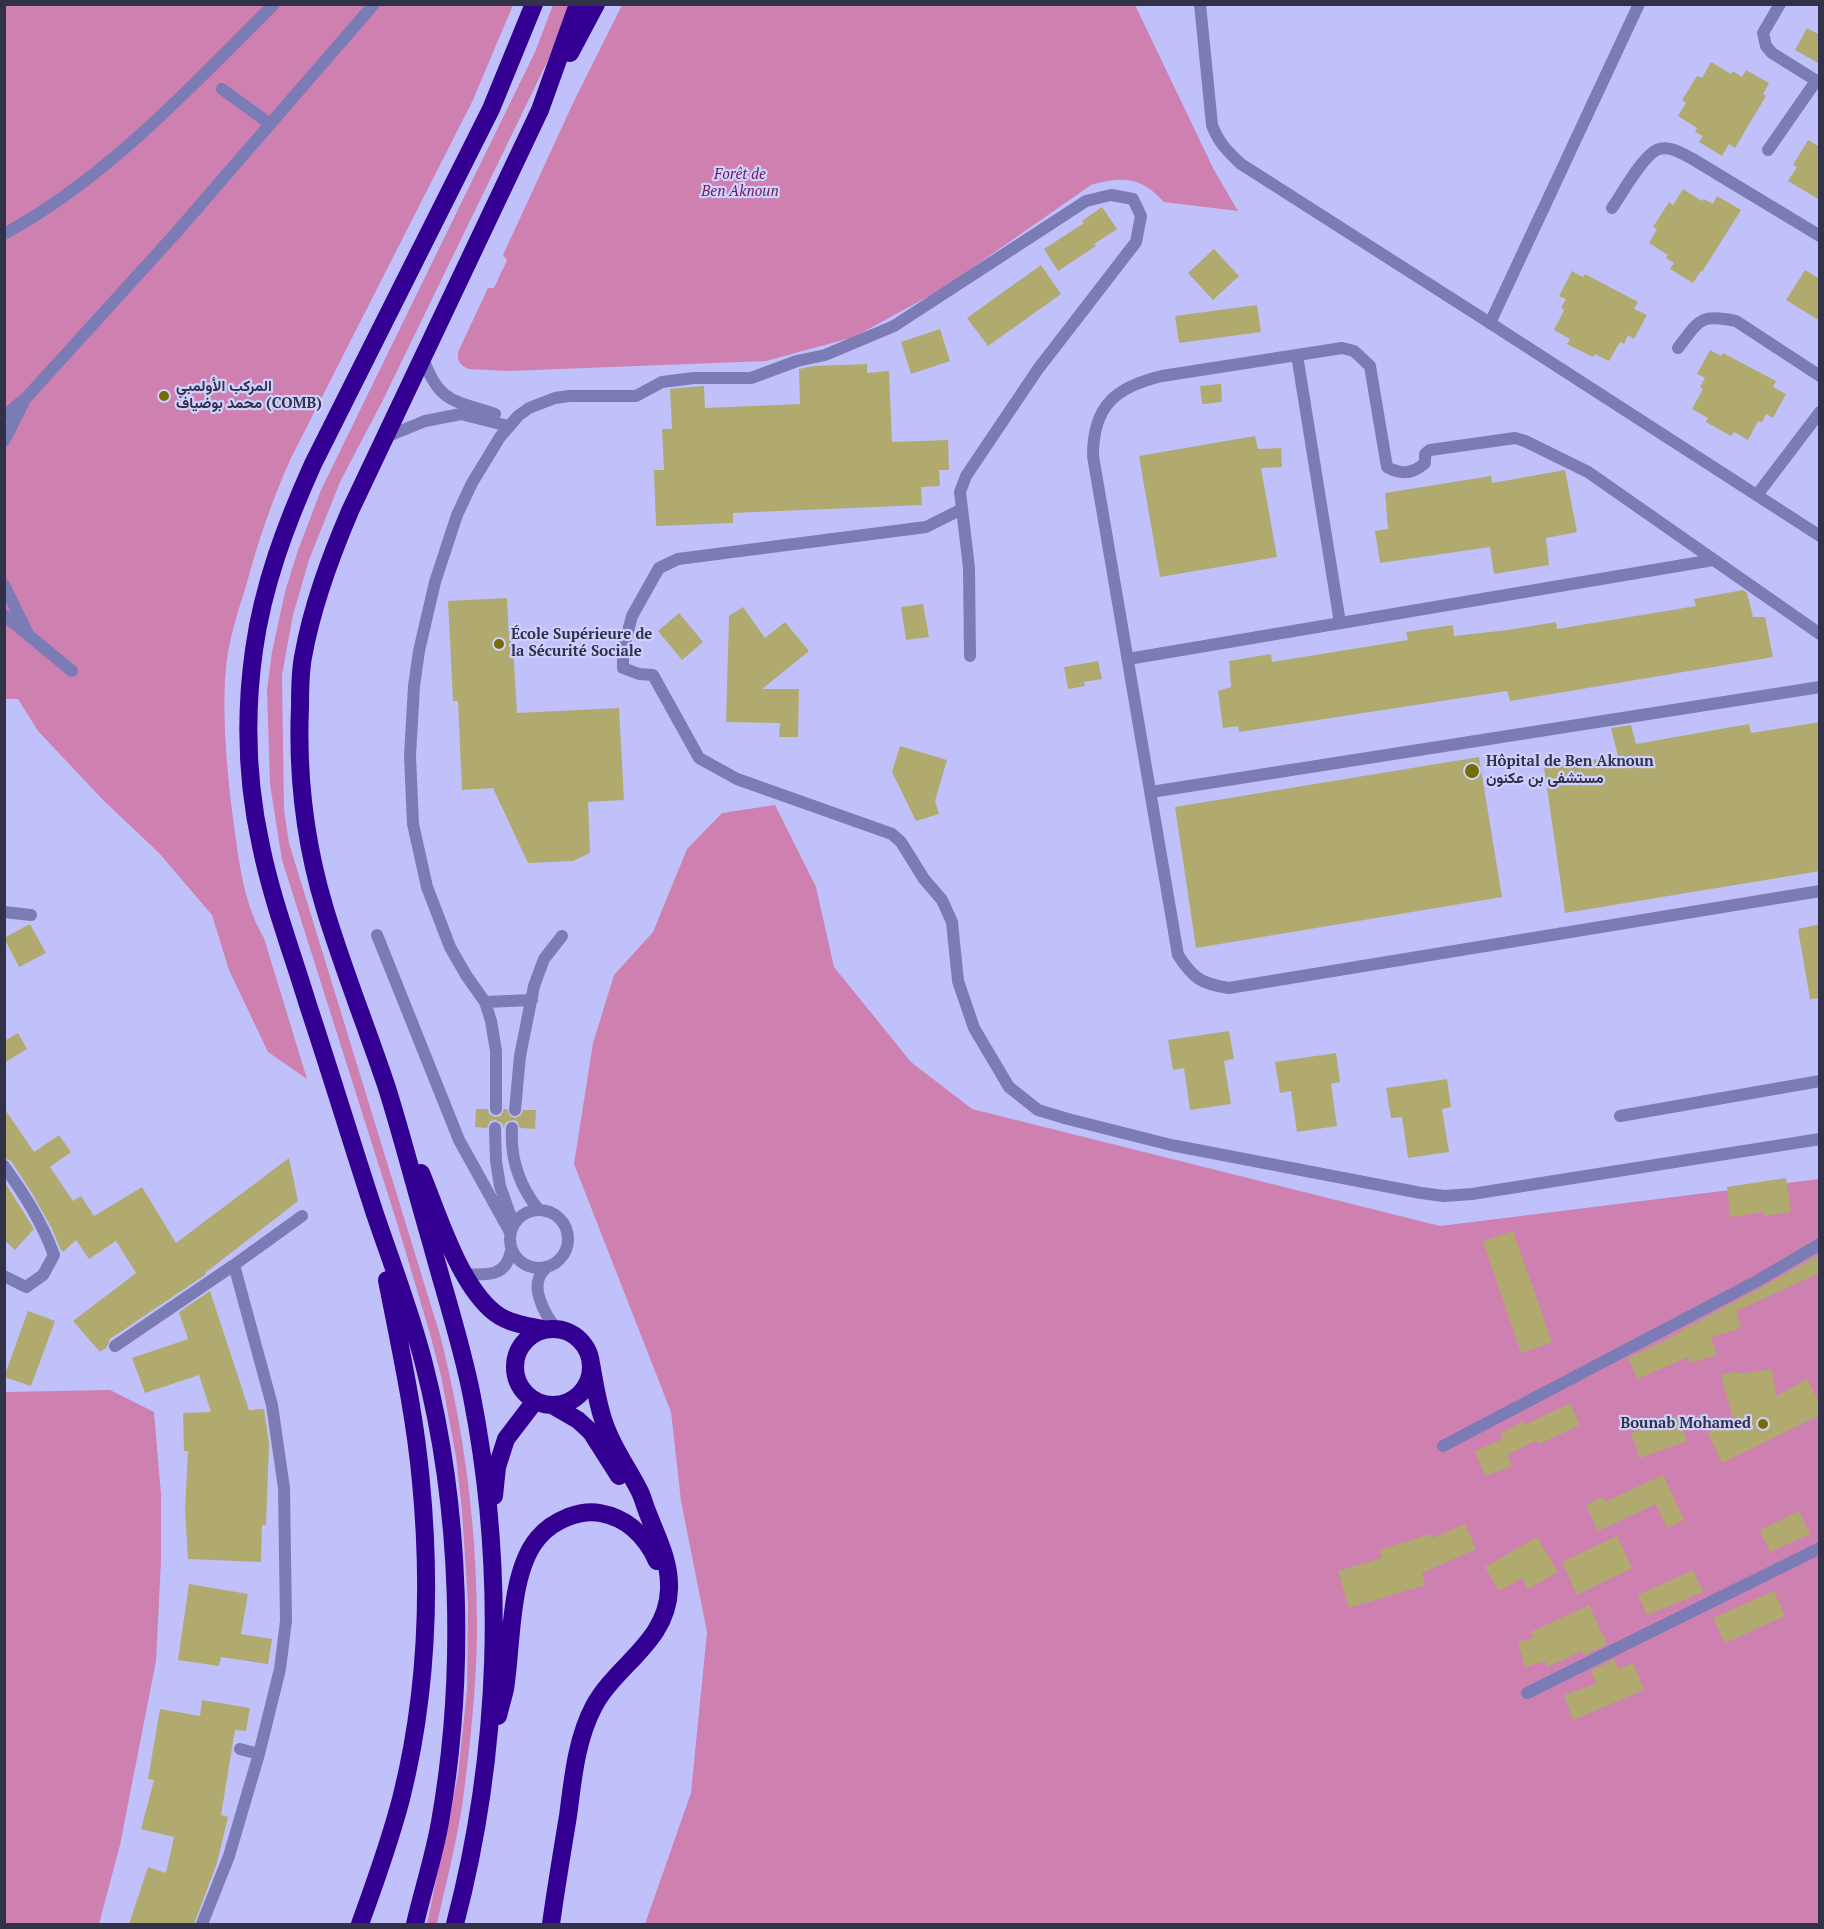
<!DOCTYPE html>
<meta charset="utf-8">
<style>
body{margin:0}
#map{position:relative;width:1824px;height:1929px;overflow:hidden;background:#c0c1fb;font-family:"PT Serif",serif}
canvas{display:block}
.frame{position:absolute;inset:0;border:6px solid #313148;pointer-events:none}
</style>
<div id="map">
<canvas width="1824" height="1929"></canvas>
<div class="frame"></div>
</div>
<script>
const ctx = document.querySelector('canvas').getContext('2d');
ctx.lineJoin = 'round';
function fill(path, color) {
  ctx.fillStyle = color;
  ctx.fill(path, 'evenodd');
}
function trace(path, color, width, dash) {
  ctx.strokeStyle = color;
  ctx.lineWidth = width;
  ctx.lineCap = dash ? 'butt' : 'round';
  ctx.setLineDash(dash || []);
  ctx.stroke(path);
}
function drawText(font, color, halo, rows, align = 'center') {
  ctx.font = font + ' "PT Serif",Vazirmatn,serif';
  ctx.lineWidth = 4.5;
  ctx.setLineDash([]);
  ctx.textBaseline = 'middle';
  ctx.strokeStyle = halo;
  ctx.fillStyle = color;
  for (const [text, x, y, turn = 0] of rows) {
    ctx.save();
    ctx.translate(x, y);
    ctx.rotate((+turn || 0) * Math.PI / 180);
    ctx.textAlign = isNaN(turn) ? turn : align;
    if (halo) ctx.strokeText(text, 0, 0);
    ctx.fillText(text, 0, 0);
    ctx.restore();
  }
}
fill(new Path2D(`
 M 4,5 L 513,5 L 473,100 L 291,458 C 272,500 258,542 246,586 C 239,608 232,630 228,652 C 220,702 227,774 234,825 C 239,863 244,904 264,938 L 307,1079 L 268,1052 L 229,970 L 212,915 L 159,853 L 103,800 L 38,731 L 18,699 L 5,699 Z
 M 553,5 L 570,5 L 550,56 L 383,400 L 340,482 L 309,560 L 293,615 L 282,675 L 284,810 L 289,843 L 440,1335 C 465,1432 478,1536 477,1637 C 476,1691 470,1746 463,1800 C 457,1841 446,1883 437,1924 L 427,1924 L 458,1775 L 467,1690 L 468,1604 L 462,1511 L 456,1457 L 441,1376 L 430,1334 L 397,1223 L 282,860 L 270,784 L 267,690 L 272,652 L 285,592 L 297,553 L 321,490 L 535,52 Z
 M 622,5 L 1135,5 L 1214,170 L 1238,211 L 1164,202 C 1141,177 1123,176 1091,185 L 942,289 L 854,337 L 766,361 L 509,371 L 468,369 C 460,365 457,361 458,352 L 488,288 L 494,288 L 507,260 L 503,255 L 574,101 Z
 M 775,805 L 816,887 L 834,967 L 911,1062 L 972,1109 L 1440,1226 L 1819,1179 L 1819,1924 L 645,1924 L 691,1793 L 707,1632 L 681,1501 L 671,1412 L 574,1164 L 593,1043 L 614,975 L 653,932 L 687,849 L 722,813 Z
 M 110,1390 L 154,1412 L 161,1494 L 161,1562 L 156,1661 L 120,1845 L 99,1924 L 5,1924 L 5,1392 Z`), '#ce81b0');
fill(new Path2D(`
 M 1807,28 L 1820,35 L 1820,64 L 1795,50 Z
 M 1711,62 L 1731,74 L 1733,71 L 1742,77 L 1746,70 L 1769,83 L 1763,94 L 1766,96 L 1735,148 L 1729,144 L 1722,156 L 1699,142 L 1703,136 L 1695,132 L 1697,128 L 1678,116 L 1686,103 L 1682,100 L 1697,76 L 1702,78 Z
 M 1808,140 L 1820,147 L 1820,200 L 1788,181 L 1797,167 L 1793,165 Z
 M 1683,189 L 1702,201 L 1704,199 L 1713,204 L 1717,196 L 1741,210 L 1702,272 L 1701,271 L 1693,283 L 1670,269 L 1674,263 L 1666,258 L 1668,255 L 1649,243 L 1657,229 L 1653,227 L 1669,202 L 1673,205 Z
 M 1102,207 L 1117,229 L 1094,244 L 1096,246 L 1058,271 L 1044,249 L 1084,223 L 1082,221 Z
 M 1214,249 L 1239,276 L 1213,300 L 1188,273 Z
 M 1041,265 L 1061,294 L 988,346 L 967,318 Z
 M 1805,270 L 1820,279 L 1820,321 L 1786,300 Z
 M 1572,271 L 1583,277 L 1585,274 L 1638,302 L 1634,309 L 1647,315 L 1634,339 L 1628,335 L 1624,344 L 1620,342 L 1609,361 L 1595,354 L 1593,357 L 1567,344 L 1570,339 L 1554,330 L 1564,310 L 1561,308 L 1566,299 L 1559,296 Z
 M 1257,305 L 1261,332 L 1179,343 L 1175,316 Z
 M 940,329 L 950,361 L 911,374 L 901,342 Z
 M 1710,350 L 1721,356 L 1723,353 L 1776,381 L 1773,387 L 1786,394 L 1773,418 L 1766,414 L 1762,422 L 1758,421 L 1748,440 L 1734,432 L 1731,436 L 1706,422 L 1708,418 L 1692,409 L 1703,389 L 1700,387 L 1705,378 L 1697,374 Z
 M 867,364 L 867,373 L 889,371 L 892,442 L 948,440 L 949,470 L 939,470 L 940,486 L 921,487 L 922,505 L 733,513 L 733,523 L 656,526 L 654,470 L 664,470 L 662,429 L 672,429 L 670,389 L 704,386 L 705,408 L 800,404 L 799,369 L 813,366 Z
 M 1221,384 L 1222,402 L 1202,404 L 1200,386 Z
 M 1255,436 L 1258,449 L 1281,448 L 1282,467 L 1261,468 L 1277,557 L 1160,577 L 1139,456 Z
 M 1565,470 L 1577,532 L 1546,538 L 1549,565 L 1494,574 L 1490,547 L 1380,563 L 1375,531 L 1388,529 L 1385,493 L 1491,476 L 1492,483 Z
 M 1743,590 L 1747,593 L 1753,617 L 1765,617 L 1773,657 L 1510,701 L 1507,691 L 1239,732 L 1238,726 L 1223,728 L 1218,691 L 1231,687 L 1229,661 L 1271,654 L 1272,662 L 1408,640 L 1406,632 L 1453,625 L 1454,636 L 1508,630 L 1556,622 L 1557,629 L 1696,606 L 1694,599 Z
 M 507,598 L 509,637 L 513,646 L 517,713 L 619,708 L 624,800 L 588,802 L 590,853 L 573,861 L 528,863 L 493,788 L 462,790 L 458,701 L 453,701 L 448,601 Z
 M 923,604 L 929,637 L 906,640 L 901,607 Z
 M 743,607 L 765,638 L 785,622 L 809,651 L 762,689 L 799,689 L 798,737 L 779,737 L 780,723 L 726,722 L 729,616 Z
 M 679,613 L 703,642 L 682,660 L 658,631 Z
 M 1098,661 L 1102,679 L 1084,682 L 1085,686 L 1068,689 L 1064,667 Z
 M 1820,722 L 1820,871 L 1565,913 L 1544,767 L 1618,756 L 1611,728 L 1631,725 L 1636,744 L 1749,724 L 1751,733 Z
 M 900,746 L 947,760 L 935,801 L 939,814 L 916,821 L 892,772 Z
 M 1479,757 L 1502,897 L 1196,948 L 1175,807 Z
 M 30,924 L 46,953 L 19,967 L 4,938 Z
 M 1820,924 L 1820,998 L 1810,999 L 1798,929 Z
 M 1229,1031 L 1234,1059 L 1224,1061 L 1231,1104 L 1190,1110 L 1184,1068 L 1173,1070 L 1168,1040 Z
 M 18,1033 L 27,1049 L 4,1063 L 4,1041 Z
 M 1336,1053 L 1340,1082 L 1331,1084 L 1337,1126 L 1297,1132 L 1291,1091 L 1280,1093 L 1275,1062 Z
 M 1447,1079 L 1451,1107 L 1442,1109 L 1449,1152 L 1408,1158 L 1402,1117 L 1391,1118 L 1386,1088 Z
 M 4,1108 L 34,1152 L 59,1135 L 71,1152 L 50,1167 L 73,1201 L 81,1196 L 94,1216 L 142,1187 L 176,1243 L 289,1158 L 298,1201 L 205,1273 L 205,1275 L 110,1339 L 107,1347 L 100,1352 L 73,1321 L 136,1273 L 116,1241 L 89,1259 L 76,1240 L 63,1252 L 61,1250 L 51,1227 L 32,1193 L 11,1161 L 4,1158 Z
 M 476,1109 L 488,1109 L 489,1114 L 495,1117 L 501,1116 L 504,1109 L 507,1109 L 510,1116 L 515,1118 L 521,1115 L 523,1110 L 536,1110 L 535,1129 L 520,1128 L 517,1121 L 512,1120 L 505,1123 L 504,1128 L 502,1123 L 495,1120 L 490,1121 L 487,1128 L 475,1127 Z
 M 1786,1178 L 1791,1212 L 1763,1216 L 1763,1212 L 1730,1217 L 1727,1187 Z
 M 4,1181 L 34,1229 L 15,1250 L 4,1240 Z
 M 1513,1231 L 1552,1342 L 1521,1353 L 1483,1241 Z
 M 1820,1254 L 1820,1273 L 1736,1311 L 1741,1328 L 1711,1337 L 1717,1355 L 1690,1363 L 1688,1357 L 1637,1379 L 1628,1358 L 1680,1333 L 1680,1331 L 1761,1288 Z
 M 210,1291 L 249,1410 L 264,1409 L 269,1444 L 266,1525 L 262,1525 L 261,1562 L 188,1559 L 185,1510 L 188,1451 L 184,1451 L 183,1413 L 211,1412 L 199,1375 L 145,1393 L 132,1358 L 188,1339 L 179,1312 Z
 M 28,1311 L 55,1321 L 31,1386 L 4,1377 Z
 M 1772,1369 L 1776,1396 L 1807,1379 L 1820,1404 L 1820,1415 L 1722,1463 L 1708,1433 L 1733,1419 L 1721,1375 L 1737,1371 L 1738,1374 Z
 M 1570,1403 L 1580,1425 L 1539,1444 L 1537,1440 L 1507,1455 L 1512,1466 L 1485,1476 L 1475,1451 L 1503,1439 L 1500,1434 L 1523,1421 L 1525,1425 Z
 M 1678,1416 L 1687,1441 L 1640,1458 L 1631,1433 Z
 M 1663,1475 L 1684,1520 L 1667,1528 L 1656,1504 L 1598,1531 L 1586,1505 L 1602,1497 L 1605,1502 Z
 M 1799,1511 L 1810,1534 L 1770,1552 L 1760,1530 Z
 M 1465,1524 L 1476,1549 L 1422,1573 L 1425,1585 L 1349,1608 L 1338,1571 L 1382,1558 L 1379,1550 L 1430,1534 L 1432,1538 Z
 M 1617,1536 L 1632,1568 L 1577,1595 L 1562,1562 Z
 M 1537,1537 L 1558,1572 L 1528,1589 L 1522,1578 L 1499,1591 L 1485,1567 Z
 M 1693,1570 L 1703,1592 L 1647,1615 L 1638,1595 Z
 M 189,1584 L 248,1594 L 241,1634 L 272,1639 L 268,1664 L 221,1657 L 219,1666 L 178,1660 Z
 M 1774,1591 L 1785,1616 L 1725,1643 L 1713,1618 Z
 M 1589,1605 L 1607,1644 L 1584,1655 L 1582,1651 L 1547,1667 L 1545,1661 L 1525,1667 L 1518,1642 L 1533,1638 L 1531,1632 Z
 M 1614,1659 L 1618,1669 L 1633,1663 L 1644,1690 L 1573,1720 L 1564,1695 L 1596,1684 L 1591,1671 Z
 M 202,1700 L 250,1708 L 246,1731 L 235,1730 L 221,1815 L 228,1817 L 217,1863 L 194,1924 L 129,1924 L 148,1867 L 166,1873 L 174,1837 L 141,1829 L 154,1780 L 148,1779 L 160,1709 L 200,1716 Z`), '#b0aa6e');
trace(new Path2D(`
 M 1200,4 L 1212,125 C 1218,142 1228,152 1241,164 L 1490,323
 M 1780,4 L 1763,33 L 1766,46 L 1772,53 L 1820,83
 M 222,89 L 270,124
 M 1768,150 L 1816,81
 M 1612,208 C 1622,194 1644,153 1659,149 C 1671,146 1681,153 1691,158 L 1820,236
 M 4,234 C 106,179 192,86 274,4
 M 1678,348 C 1699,321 1699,313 1736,321 L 1820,376
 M 1297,355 L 1340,623
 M 423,358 C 439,403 453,400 495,414
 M 4,416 L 26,398 L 175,234 L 374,4
 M 386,437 L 425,421 L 461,414 L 508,426
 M 4,441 L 23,404
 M 962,509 L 926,527 L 678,559 L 659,568 L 632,616 L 623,650 L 623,668 L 639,674 L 653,675 L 699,758 L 737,779 L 892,834 L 901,842 L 924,879 L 942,900 L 952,922 L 958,981 L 974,1028 L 1009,1087 L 1038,1110 L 1068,1119 L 1171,1145 L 1421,1193 L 1444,1196 L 1472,1194 L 1820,1139
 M 4,585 L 27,632
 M 4,615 L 72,671
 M 1820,634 L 1588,472 L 1525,441 L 1515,438 L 1430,450 L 1425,454 L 1425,463 C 1413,474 1401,475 1387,467 L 1370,366 L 1354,351 L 1342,348 L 1162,376 C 1116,387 1093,405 1093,456 L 1178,955 C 1193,978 1201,984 1229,988 L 1820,891
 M 1128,659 L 1713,560
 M 1151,792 L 1820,687
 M 377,935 L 459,1140 L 510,1232
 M 485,1002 L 532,1000
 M 496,1109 L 496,1051 L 491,1021 L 485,1002 L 466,975 L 450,947 L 427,887 L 413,824 L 410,756 L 414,686 L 419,651 L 435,582 L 457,515 L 472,483 L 500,437 L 518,416 L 529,408 L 555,398 L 569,396 L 636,396 L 662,382 L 694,378 L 751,378 L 797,361 L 825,355 L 894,326 L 1086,201 L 1111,195 L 1133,199 L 1141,216 L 1136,242 L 1038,369 L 966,476 L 960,492 L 969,568 L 970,656
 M 515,1110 L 520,1056 L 534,986 L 544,959 L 562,936
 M 1620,1116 L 1820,1081
 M 495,1128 L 496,1161 L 500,1186 L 513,1223
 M 512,1128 C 510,1159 519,1185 538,1209
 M510 1239a29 29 0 1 1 58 0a29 29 0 1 1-58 0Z
 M 547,1267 C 544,1270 540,1274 539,1278 C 533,1293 547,1318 556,1328
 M 465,1274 C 487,1275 506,1277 511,1251
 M 1443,1446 L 1757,1281 L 1820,1244`), '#7b7bb5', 12);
trace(new Path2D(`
 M 1639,4 L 1490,323 L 1820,536
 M 1757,495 L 1820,412
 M 4,912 L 31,915
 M 4,1166 C 24,1194 42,1222 54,1255 L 43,1275 L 26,1287 L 4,1276
 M 115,1346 L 234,1265 L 302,1216
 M 1527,1693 L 1820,1548
 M 240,1749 L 259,1754
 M 202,1924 L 229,1856 L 259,1754 L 280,1669 L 286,1621 L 284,1488 L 272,1405 L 234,1265`), '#7b7bb5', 12);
trace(new Path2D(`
 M 570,53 L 596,4
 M 421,1173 C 438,1214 459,1285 495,1313 C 508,1323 526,1326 543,1329
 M515 1367a38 38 0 1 1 76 0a38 38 0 1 1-76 0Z
 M 552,1405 L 578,1420 L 591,1432 L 619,1476
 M 494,1496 L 497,1467 L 506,1439 L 535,1401
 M 498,1716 C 500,1707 503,1698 505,1689 C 512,1646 509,1572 538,1538 C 546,1528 558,1521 568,1517 C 579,1513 589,1511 600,1513 C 628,1518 646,1537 657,1561
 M 360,1924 C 375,1883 390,1841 401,1799 C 427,1696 431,1587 421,1482 C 415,1414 400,1347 387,1280
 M 415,1924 C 423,1890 434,1856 440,1822 C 466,1675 461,1508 424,1364 C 411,1313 392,1264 375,1214 C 352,1144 331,1074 308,1005 C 292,952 272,900 261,846 C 247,783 245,714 254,650 C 263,585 286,524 313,464 L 491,109 L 534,4
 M 455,1924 C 500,1753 506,1571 472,1397 C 462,1345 445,1294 431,1242 C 416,1191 403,1139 387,1088 C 367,1028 343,969 325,909 C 305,843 297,776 300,707 C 300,691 300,673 303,657 C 312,606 330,558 350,511 L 540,110 L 578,4
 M 551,1924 C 556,1888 562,1852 568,1816 C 573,1779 576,1740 594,1706 C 616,1665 668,1641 669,1589 C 670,1560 657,1538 647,1511 C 644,1504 643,1497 639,1490 C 629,1470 615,1451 607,1430 C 598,1409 595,1385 591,1363`), '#340093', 18);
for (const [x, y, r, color] of [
 [164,396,6,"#756c06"],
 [499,644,6,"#756c06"],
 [1472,771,8,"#756c06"],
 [1763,1424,6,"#756c06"]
]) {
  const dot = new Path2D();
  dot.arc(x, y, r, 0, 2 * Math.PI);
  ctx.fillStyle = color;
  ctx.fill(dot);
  trace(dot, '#ced0ff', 2);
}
drawText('italic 15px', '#6f1a54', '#ced0ff', [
 ["Forêt de",740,175],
 ["Ben Aknoun",740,192]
]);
drawText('bold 15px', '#313148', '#ced0ff', [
 ["المركب الأولمبي",176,387],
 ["محمد بوضياف (COMB)",176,404],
 ["École Supérieure de",511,635],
 ["la Sécurité Sociale",511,652],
 ["Hôpital de Ben Aknoun",1486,762],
 ["مستشفى بن عكنون",1486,779],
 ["Bounab Mohamed",1751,1424,"right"]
], 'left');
</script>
